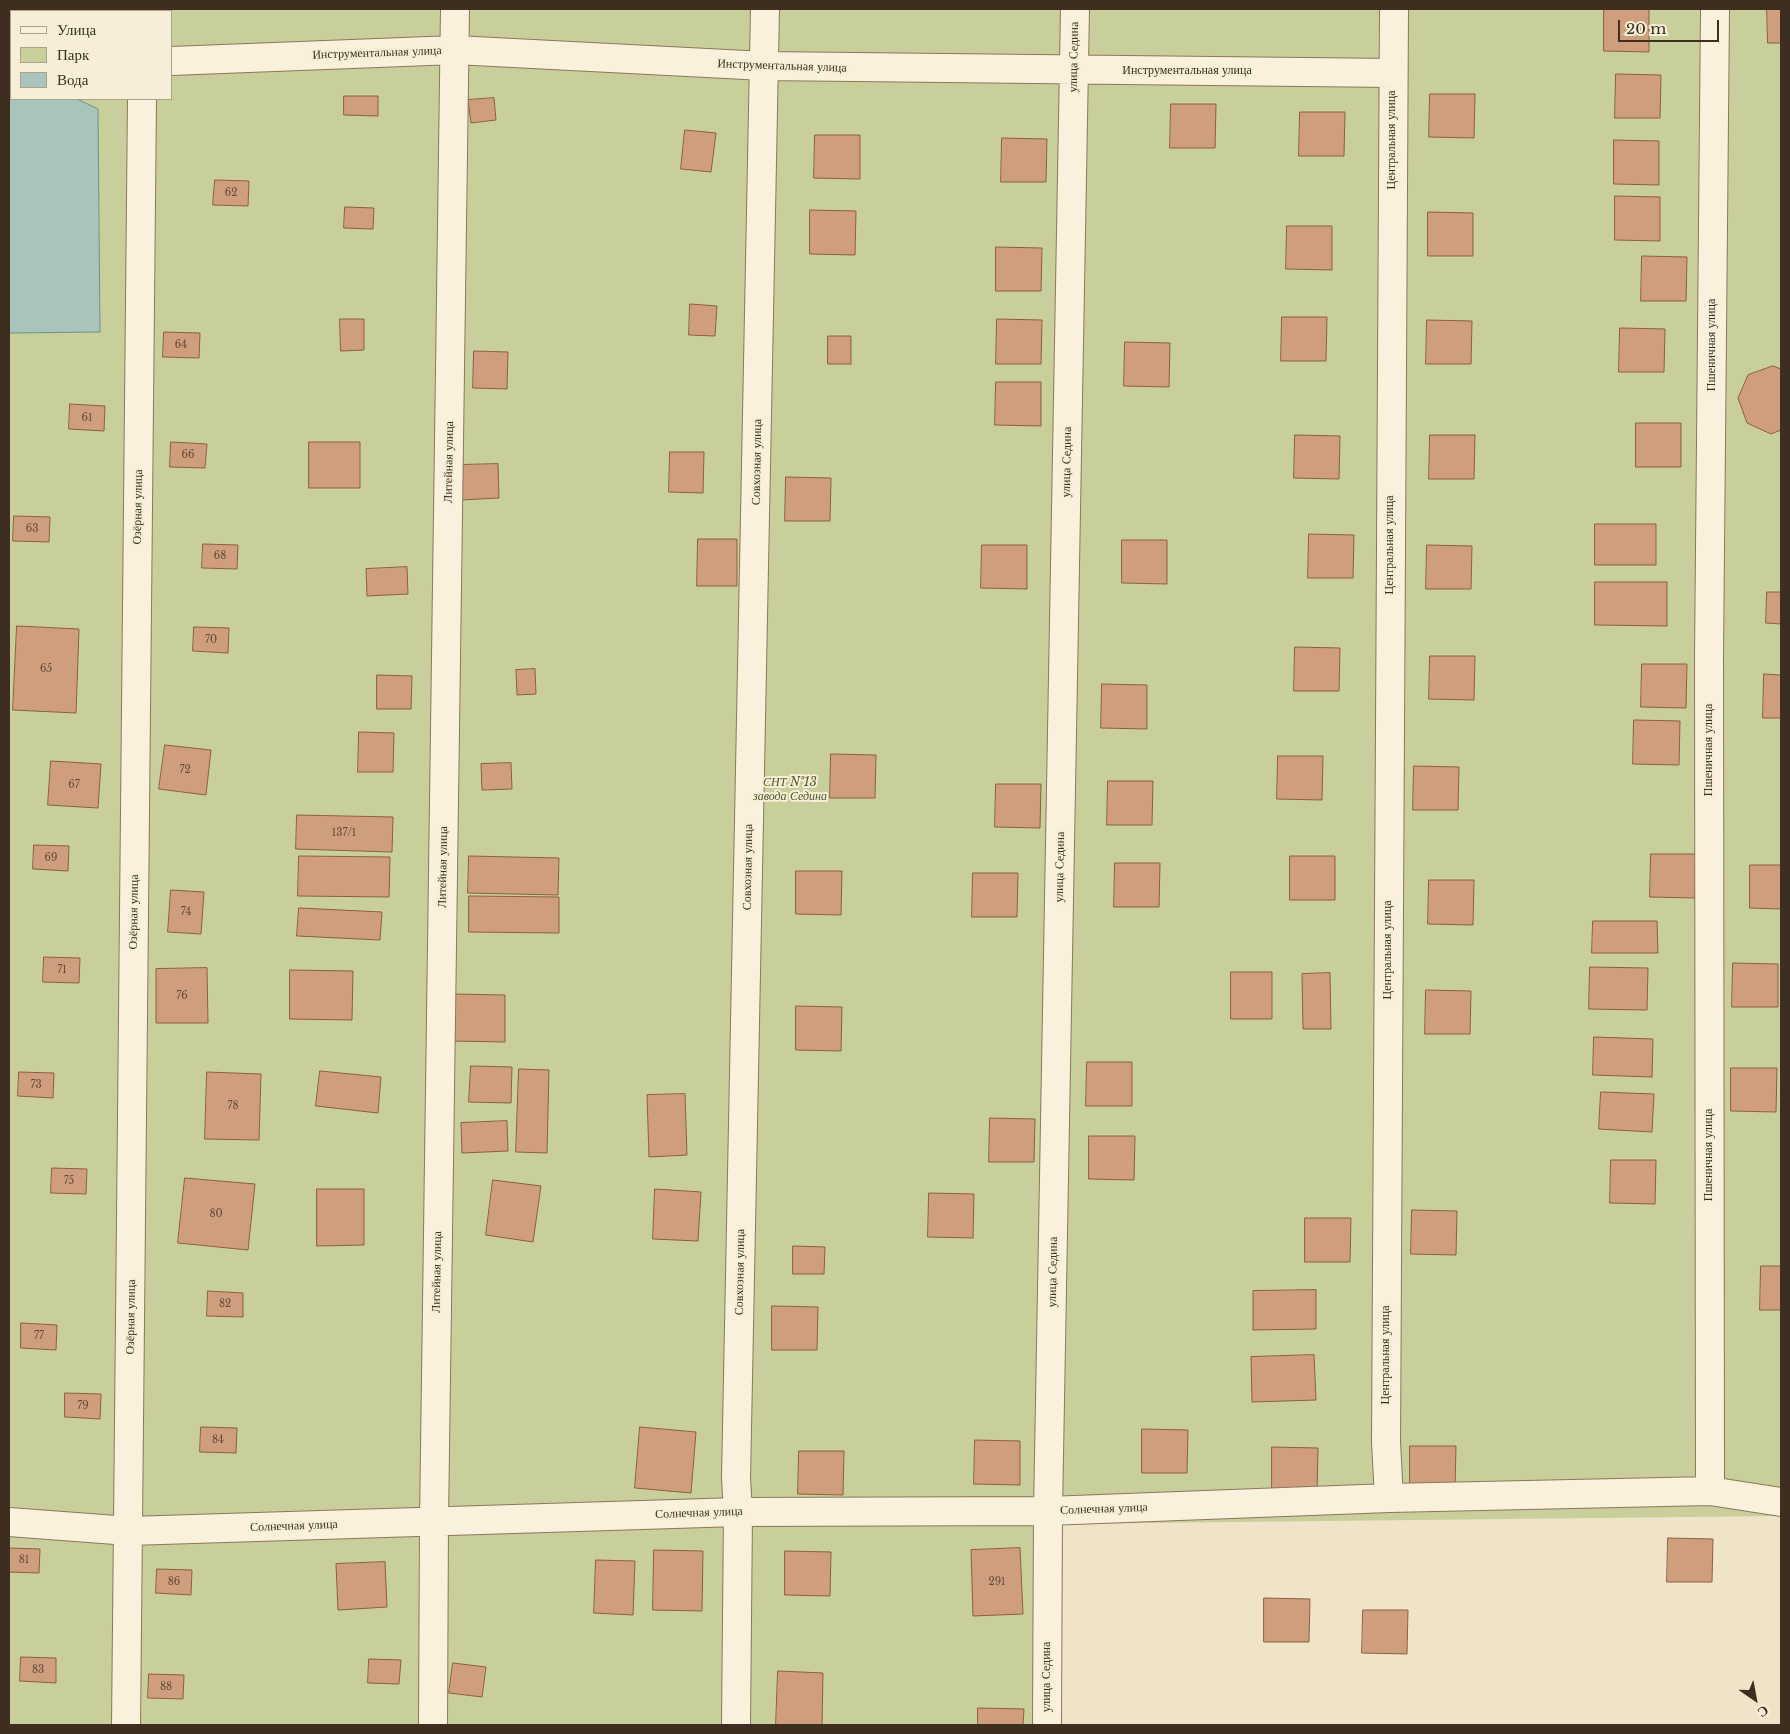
<!DOCTYPE html>
<meta charset="utf-8">
<style>
body{margin:0}
#map{position:relative;width:1790px;height:1734px;overflow:hidden;background:#f0e4c8;font-family:"Libre Baskerville",serif}
canvas{display:block}
.frame{position:absolute;inset:0;border:10px solid #3d2e20;pointer-events:none}
.legend{position:absolute;left:10px;top:10px;width:162px;height:90px;box-sizing:border-box;background:#f7eed8;border:1px solid #ada18e;margin:0;padding:6px 9px;list-style:none;font-size:15px;color:#3d2e20}
.legend li{display:flex;align-items:center;gap:10px;height:25px}
.legend b{width:25px;border:1px solid #ada18e}
.north{position:absolute;left:1730px;top:1674px;width:50px;height:50px;-webkit-text-stroke:4px #f7eed8;paint-order:stroke;rotate:147deg;font-size:14px;font-weight:700;line-height:20px;text-align:center;color:#3d2e20}
.north::after{content:'';display:block;margin:auto;width:18px;height:22px;background:#3d2e20;clip-path:polygon(50% 0,100% 100%,50% 72%,0 100%)}
.scale{position:absolute;left:1618px;top:20px;width:101px;height:22px;box-sizing:border-box;border:2px solid #3d2e20;border-top:0;padding-left:6px;font-size:15px;line-height:18px;white-space:nowrap;color:#3d2e20;-webkit-text-stroke:4px #f7eed8;paint-order:stroke}
</style>
<div id="map">
<canvas width="1790" height="1734"></canvas>
<div class="frame"></div>
<ul class="legend">
<li><b style="height:6px;background:#faf1dc"></b>Улица</li>
<li><b style="height:14px;background:#c9cf9b"></b>Парк</li>
<li><b style="height:14px;background:#a9c4bc"></b>Вода</li>
</ul>
<div class="north">С</div>
<div class="scale">20 m</div>
</div>
<script>
const ctx = document.querySelector('canvas').getContext('2d');
ctx.lineJoin = 'round';
function fill(path, color) {
  ctx.fillStyle = color;
  ctx.fill(path, 'evenodd');
}
function trace(path, color, width, dash) {
  ctx.strokeStyle = color;
  ctx.lineWidth = width;
  ctx.lineCap = dash ? 'butt' : 'round';
  ctx.setLineDash(dash || []);
  ctx.stroke(path);
}
function drawText(font, color, halo, rows, align = 'center') {
  ctx.font = font + ' "Libre Baskerville",serif';
  ctx.lineWidth = 4;
  ctx.setLineDash([]);
  ctx.textBaseline = 'middle';
  ctx.strokeStyle = halo;
  ctx.fillStyle = color;
  for (const [text, x, y, turn = 0] of rows) {
    ctx.save();
    ctx.translate(x, y);
    ctx.rotate((+turn || 0) * Math.PI / 180);
    ctx.textAlign = isNaN(turn) ? turn : align;
    if (halo) ctx.strokeText(text, 0, 0);
    ctx.fillText(text, 0, 0);
    ctx.restore();
  }
}
fill(new Path2D(`
 M 9,9 L 1781,9 L 1781,1516 L 1057,1524 L 1055,1725 L 9,1725 ZM 11,11 L 171,11 L 171,99 L 11,99 Z`), '#c9cf9b');
const water = new Path2D(`
 M 9,95 L 11,95 L 11,99 L 77,99 L 98,109 L 100,332 L 9,333 Z`);
fill(water, '#a9c4bc');
trace(water, '#6f938a', 1);
const building = new Path2D(`
 M 1604,9 L 1649,9 L 1649,52 L 1604,51 Z
 M 1767,9 L 1781,9 L 1781,43 L 1768,43 Z
 M 1616,74 L 1661,75 L 1660,118 L 1615,118 Z
 M 1430,94 L 1475,94 L 1474,138 L 1429,137 Z
 M 344,96 L 378,96 L 378,116 L 344,115 Z
 M 494,98 L 496,120 L 471,123 L 468,100 Z
 M 1171,104 L 1216,104 L 1215,148 L 1170,148 Z
 M 1300,112 L 1345,112 L 1344,156 L 1299,156 Z
 M 685,130 L 716,133 L 711,172 L 681,169 Z
 M 815,135 L 860,135 L 860,179 L 814,178 Z
 M 1002,138 L 1047,139 L 1046,182 L 1001,182 Z
 M 1614,140 L 1659,141 L 1659,185 L 1614,184 Z
 M 215,180 L 249,181 L 248,206 L 213,205 Z
 M 1615,196 L 1660,197 L 1660,241 L 1615,240 Z
 M 345,207 L 374,208 L 373,229 L 344,228 Z
 M 810,210 L 856,211 L 855,255 L 810,254 Z
 M 1428,212 L 1473,213 L 1473,256 L 1428,256 Z
 M 1287,226 L 1332,226 L 1332,270 L 1286,269 Z
 M 996,247 L 1042,248 L 1041,291 L 996,291 Z
 M 1642,256 L 1687,257 L 1686,301 L 1641,301 Z
 M 690,304 L 717,306 L 715,336 L 689,335 Z
 M 1282,317 L 1327,317 L 1326,361 L 1281,361 Z
 M 340,319 L 364,319 L 364,350 L 341,351 Z
 M 997,319 L 1042,320 L 1041,364 L 996,364 Z
 M 1427,320 L 1472,321 L 1471,364 L 1426,364 Z
 M 1620,328 L 1665,329 L 1664,372 L 1619,372 Z
 M 164,332 L 200,333 L 199,358 L 163,357 Z
 M 828,336 L 851,336 L 851,364 L 828,364 Z
 M 1125,342 L 1170,343 L 1169,387 L 1124,386 Z
 M 474,351 L 508,352 L 507,389 L 473,388 Z
 M 1773,366 L 1781,369 L 1781,430 L 1771,434 L 1747,423 L 1738,398 L 1748,375 Z
 M 996,382 L 1041,382 L 1041,426 L 995,425 Z
 M 70,404 L 105,406 L 104,431 L 69,429 Z
 M 1636,423 L 1681,423 L 1681,467 L 1636,467 Z
 M 1295,435 L 1340,436 L 1339,479 L 1294,478 Z
 M 1430,435 L 1475,435 L 1474,479 L 1429,479 Z
 M 171,442 L 207,444 L 205,468 L 170,467 Z
 M 309,442 L 360,442 L 360,488 L 309,488 Z
 M 670,452 L 704,452 L 703,493 L 669,492 Z
 M 498,464 L 499,498 L 461,500 L 459,465 Z
 M 786,477 L 831,478 L 830,521 L 785,521 Z
 M 14,516 L 50,517 L 49,542 L 13,541 Z
 M 1595,524 L 1656,524 L 1656,565 L 1595,565 Z
 M 1309,534 L 1354,535 L 1353,578 L 1308,578 Z
 M 698,539 L 737,539 L 737,586 L 697,586 Z
 M 1122,540 L 1167,540 L 1167,584 L 1122,583 Z
 M 203,544 L 238,545 L 237,569 L 202,568 Z
 M 982,545 L 1027,545 L 1027,589 L 981,588 Z
 M 1427,545 L 1472,546 L 1471,589 L 1426,589 Z
 M 407,567 L 408,594 L 367,596 L 366,569 Z
 M 1595,582 L 1667,582 L 1667,626 L 1595,625 Z
 M 1767,592 L 1781,592 L 1781,624 L 1766,623 Z
 M 17,626 L 79,629 L 76,713 L 13,710 Z
 M 194,627 L 229,628 L 228,653 L 193,651 Z
 M 1295,647 L 1340,648 L 1339,691 L 1294,691 Z
 M 1430,656 L 1475,656 L 1474,700 L 1429,699 Z
 M 1642,664 L 1687,664 L 1686,708 L 1641,707 Z
 M 535,669 L 536,694 L 517,695 L 516,670 Z
 M 1764,674 L 1781,675 L 1781,718 L 1763,718 Z
 M 377,675 L 412,676 L 411,709 L 377,709 Z
 M 1102,684 L 1147,685 L 1147,729 L 1101,728 Z
 M 1634,720 L 1680,721 L 1679,765 L 1633,764 Z
 M 359,732 L 394,733 L 393,772 L 358,772 Z
 M 165,745 L 211,750 L 206,795 L 159,789 Z
 M 831,754 L 876,755 L 875,798 L 830,798 Z
 M 1278,756 L 1323,756 L 1322,800 L 1277,799 Z
 M 51,761 L 101,764 L 98,808 L 48,805 Z
 M 511,763 L 512,789 L 482,790 L 481,764 Z
 M 1414,766 L 1459,767 L 1458,810 L 1413,810 Z
 M 1108,781 L 1153,781 L 1152,825 L 1107,825 Z
 M 996,784 L 1041,784 L 1040,828 L 995,827 Z
 M 297,815 L 393,817 L 392,852 L 296,849 Z
 M 34,845 L 69,846 L 68,871 L 33,869 Z
 M 1651,854 L 1696,854 L 1695,898 L 1650,897 Z
 M 299,856 L 390,857 L 389,897 L 298,896 Z
 M 469,856 L 559,858 L 558,895 L 468,893 Z
 M 1290,856 L 1335,856 L 1335,900 L 1290,900 Z
 M 1115,863 L 1160,863 L 1159,907 L 1114,907 Z
 M 1750,865 L 1781,865 L 1781,909 L 1750,908 Z
 M 796,871 L 842,871 L 841,915 L 796,914 Z
 M 973,873 L 1018,873 L 1017,917 L 972,917 Z
 M 1429,880 L 1474,880 L 1473,925 L 1428,924 Z
 M 171,890 L 204,892 L 201,934 L 168,932 Z
 M 469,896 L 559,897 L 559,933 L 469,932 Z
 M 299,908 L 382,912 L 380,940 L 297,936 Z
 M 1593,921 L 1657,921 L 1658,953 L 1592,953 Z
 M 44,957 L 80,958 L 79,983 L 43,982 Z
 M 1733,963 L 1778,964 L 1778,1007 L 1732,1007 Z
 M 1590,967 L 1648,968 L 1647,1010 L 1589,1009 Z
 M 207,968 L 208,1023 L 156,1023 L 156,969 Z
 M 290,970 L 353,971 L 352,1020 L 290,1019 Z
 M 1231,972 L 1272,972 L 1272,1019 L 1231,1019 Z
 M 1330,973 L 1331,1029 L 1303,1029 L 1302,974 Z
 M 1426,990 L 1471,991 L 1470,1034 L 1425,1034 Z
 M 451,994 L 505,995 L 505,1042 L 450,1041 Z
 M 796,1006 L 842,1007 L 841,1051 L 796,1050 Z
 M 1594,1037 L 1653,1039 L 1652,1077 L 1593,1075 Z
 M 1087,1062 L 1132,1062 L 1132,1106 L 1086,1106 Z
 M 471,1066 L 512,1067 L 511,1103 L 469,1102 Z
 M 1731,1068 L 1777,1068 L 1776,1112 L 1731,1111 Z
 M 519,1069 L 549,1070 L 547,1153 L 516,1152 Z
 M 320,1071 L 381,1077 L 378,1113 L 316,1106 Z
 M 19,1072 L 54,1073 L 53,1098 L 18,1096 Z
 M 207,1072 L 261,1074 L 259,1140 L 205,1139 Z
 M 1601,1092 L 1654,1094 L 1652,1132 L 1599,1129 Z
 M 685,1094 L 687,1155 L 649,1157 L 647,1095 Z
 M 990,1118 L 1035,1119 L 1034,1162 L 989,1162 Z
 M 507,1121 L 508,1151 L 462,1153 L 461,1123 Z
 M 1089,1136 L 1135,1136 L 1134,1180 L 1089,1179 Z
 M 1611,1160 L 1656,1160 L 1655,1204 L 1610,1203 Z
 M 52,1168 L 87,1169 L 86,1194 L 51,1193 Z
 M 185,1178 L 255,1184 L 248,1250 L 178,1243 Z
 M 493,1180 L 541,1186 L 533,1242 L 486,1235 Z
 M 317,1189 L 364,1189 L 364,1245 L 317,1246 Z
 M 655,1189 L 701,1192 L 698,1241 L 653,1239 Z
 M 929,1193 L 974,1194 L 973,1238 L 928,1237 Z
 M 1412,1210 L 1457,1211 L 1456,1255 L 1411,1254 Z
 M 1305,1218 L 1351,1218 L 1350,1262 L 1305,1262 Z
 M 793,1246 L 825,1247 L 824,1274 L 793,1274 Z
 M 1761,1266 L 1781,1266 L 1781,1310 L 1760,1310 Z
 M 1316,1290 L 1316,1329 L 1253,1330 L 1253,1291 Z
 M 208,1291 L 243,1293 L 243,1317 L 207,1316 Z
 M 772,1306 L 818,1307 L 817,1350 L 772,1350 Z
 M 21,1323 L 57,1325 L 56,1350 L 21,1348 Z
 M 1314,1355 L 1316,1400 L 1252,1402 L 1251,1357 Z
 M 65,1393 L 101,1394 L 100,1419 L 65,1417 Z
 M 201,1427 L 237,1428 L 236,1453 L 200,1452 Z
 M 640,1427 L 696,1432 L 691,1493 L 635,1488 Z
 M 1142,1429 L 1188,1430 L 1187,1473 L 1142,1473 Z
 M 975,1440 L 1020,1441 L 1020,1485 L 974,1484 Z
 M 1410,1446 L 1456,1446 L 1455,1490 L 1410,1489 Z
 M 1272,1447 L 1318,1448 L 1317,1492 L 1272,1491 Z
 M 799,1451 L 844,1451 L 843,1495 L 798,1494 Z
 M 1668,1538 L 1713,1539 L 1712,1582 L 1667,1582 Z
 M 9,1548 L 40,1549 L 39,1573 L 9,1572 Z
 M 1020,1548 L 1023,1614 L 973,1616 L 971,1550 Z
 M 654,1550 L 703,1551 L 702,1611 L 653,1610 Z
 M 785,1551 L 831,1552 L 830,1596 L 785,1595 Z
 M 596,1560 L 635,1561 L 633,1615 L 594,1613 Z
 M 385,1562 L 387,1607 L 338,1610 L 336,1564 Z
 M 157,1569 L 192,1570 L 191,1595 L 156,1593 Z
 M 1264,1598 L 1310,1599 L 1309,1642 L 1264,1642 Z
 M 1363,1610 L 1408,1610 L 1407,1654 L 1362,1653 Z
 M 21,1657 L 56,1658 L 56,1683 L 20,1681 Z
 M 369,1659 L 401,1660 L 399,1684 L 368,1683 Z
 M 453,1663 L 486,1667 L 482,1697 L 449,1693 Z
 M 778,1671 L 823,1673 L 822,1725 L 776,1725 Z
 M 149,1674 L 184,1675 L 183,1699 L 148,1698 Z
 M 978,1708 L 1024,1709 L 1023,1725 L 978,1725 Z`);
fill(building, '#cf9f7d');
trace(building, '#8d5f41', 1);
const minor = new Path2D(`
 M 1394,9 L 1386,1442 L 1389,1498 L 1710,1491 L 1781,1502
 M 143,11 L 143,9
 M 9,61 L 11,61
 M 171,61 L 455,50 L 765,66 L 1393,73
 M 1710,1491 L 1709,657 L 1715,9
 M 9,1522 L 129,1531 L 738,1512 L 1048,1511 L 1389,1498
 M 126,1725 L 142,99
 M 433,1725 L 434,1521 L 455,9
 M 736,1725 L 738,1512 L 736,1478 L 765,9
 M 1047,1725 L 1048,1511 L 1075,9`);
trace(minor, '#8d765c', 30);
trace(minor, '#faf1dc', 28);
drawText('10px', '#624a37', null, [
 ["62",231,193],
 ["64",181,345],
 ["61",87,418],
 ["66",188,455],
 ["63",32,529],
 ["68",220,556],
 ["70",211,640],
 ["65",46,669],
 ["72",185,770],
 ["67",74,785],
 ["137/1",344,833],
 ["69",51,858],
 ["74",186,912],
 ["71",62,970],
 ["76",182,996],
 ["73",36,1085],
 ["78",233,1106],
 ["75",69,1181],
 ["80",216,1214],
 ["82",225,1304],
 ["77",39,1336],
 ["79",83,1406],
 ["84",218,1440],
 ["81",24,1560],
 ["86",174,1582],
 ["291",997,1582],
 ["83",38,1670],
 ["88",166,1687]
]);
drawText('12px', '#3d2e20', '#f7eed8', [
 ["Инструментальная улица",377,53,-2],
 ["улица Седина",1074,57,-89],
 ["Инструментальная улица",782,66,2],
 ["Инструментальная улица",1187,71],
 ["Центральная улица",1392,140,-90],
 ["Пшеничная улица",1712,345,-90],
 ["Литейная улица",449,462,-89],
 ["Совхозная улица",757,462,-89],
 ["улица Седина",1067,462,-89],
 ["Озёрная улица",138,507,-89],
 ["Центральная улица",1390,545,-90],
 ["Пшеничная улица",1709,750,-90],
 ["Литейная улица",443,867,-89],
 ["Совхозная улица",748,867,-89],
 ["улица Седина",1060,867,-89],
 ["Озёрная улица",134,912,-89],
 ["Центральная улица",1388,950,-90],
 ["Пшеничная улица",1709,1155,-90],
 ["Литейная улица",437,1272,-89],
 ["Совхозная улица",740,1272,-89],
 ["улица Седина",1053,1272,-89],
 ["Озёрная улица",131,1317,-89],
 ["Центральная улица",1386,1355,-90],
 ["Солнечная улица",1104,1509,-2],
 ["Солнечная улица",699,1513,-2],
 ["Солнечная улица",294,1526,-2],
 ["улица Седина",1047,1677,-90]
]);
drawText('italic 12px', '#4d5a26', '#f7eed8', [
 ["СНТ №13",790,783],
 ["завода Седина",790,797]
]);
</script>
